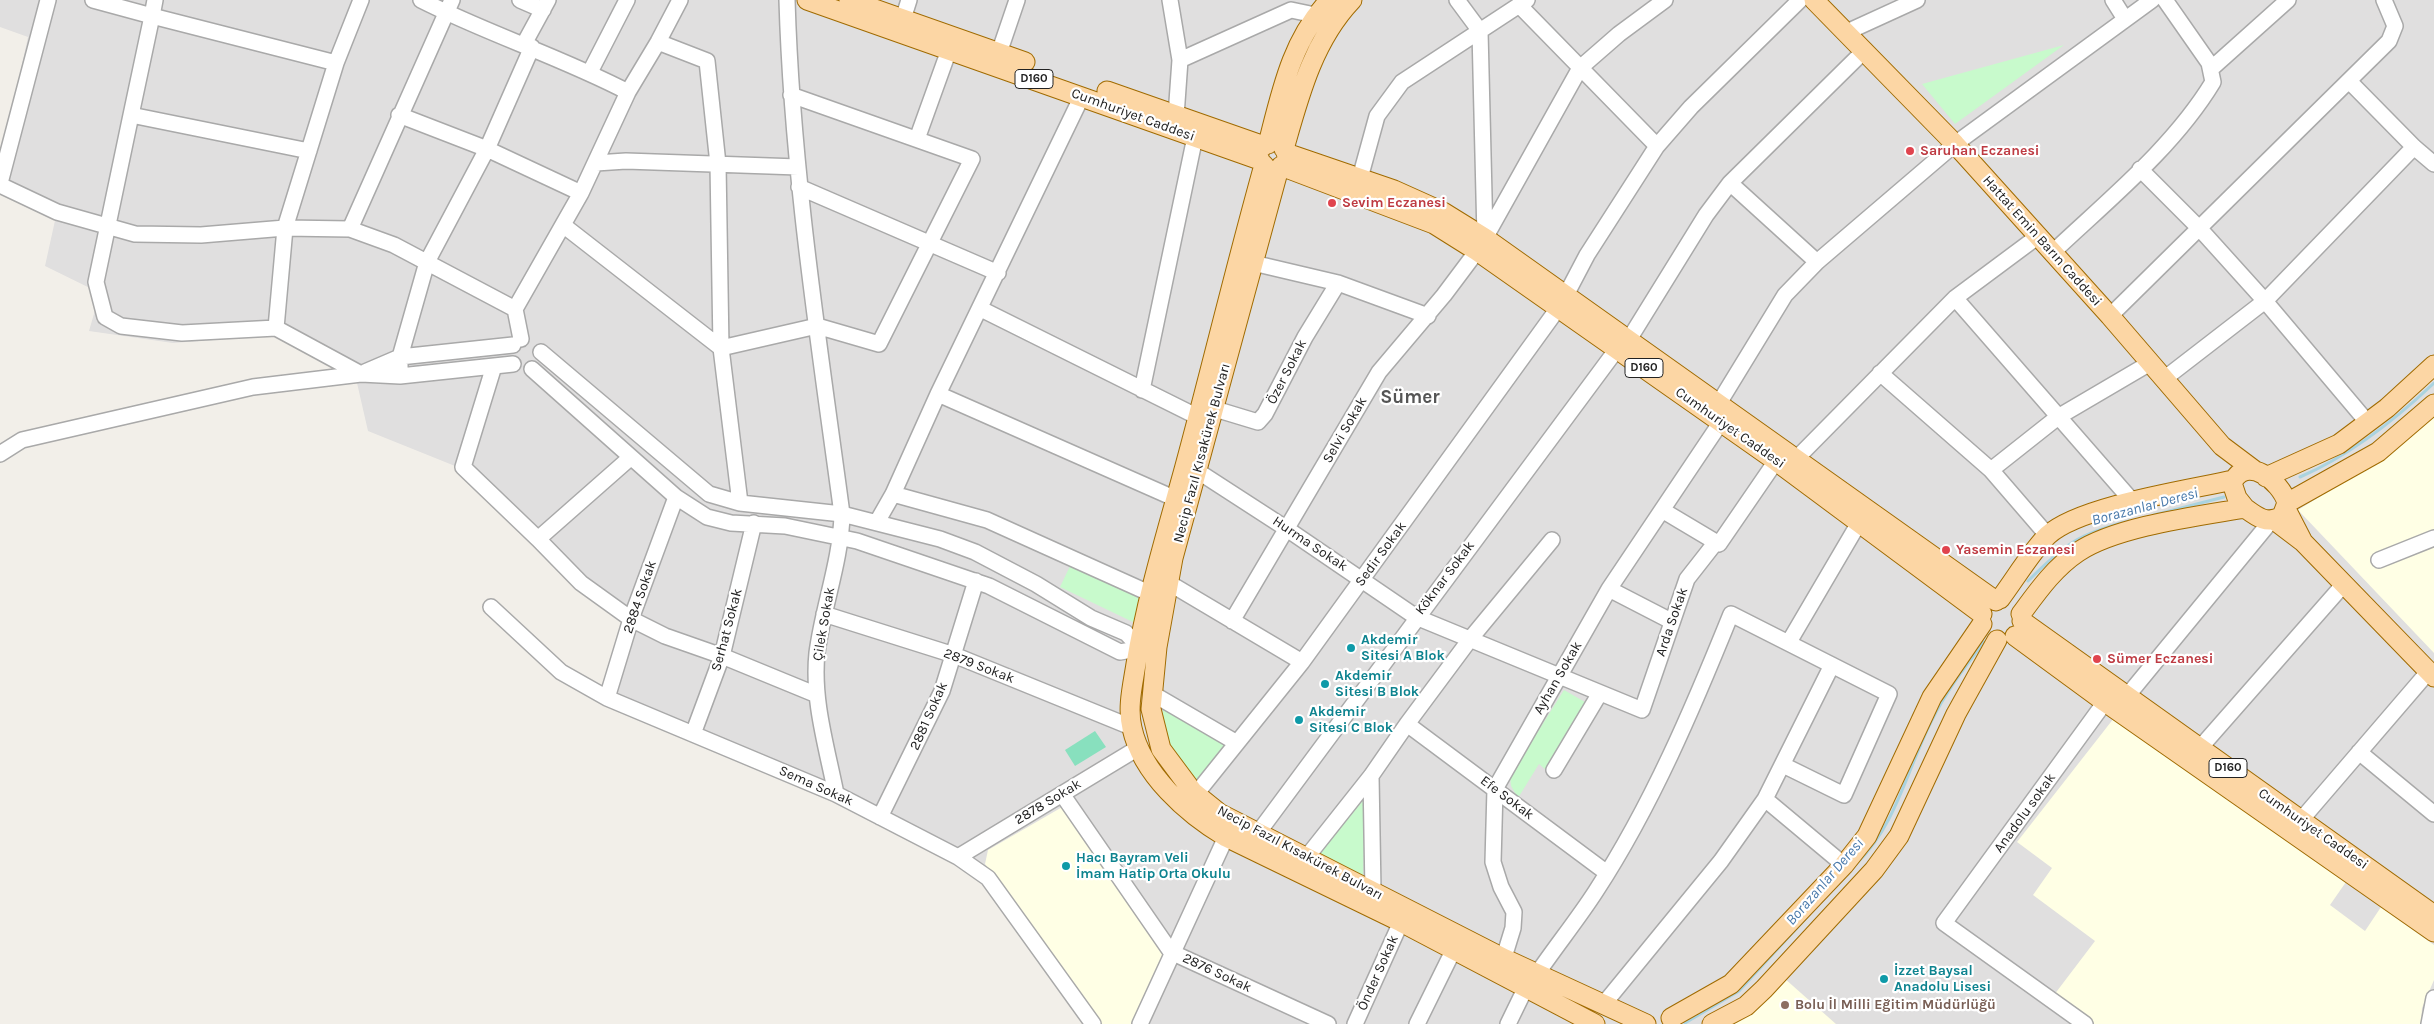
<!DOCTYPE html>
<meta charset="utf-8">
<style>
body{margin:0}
canvas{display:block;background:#f2efe9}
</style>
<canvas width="2434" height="1024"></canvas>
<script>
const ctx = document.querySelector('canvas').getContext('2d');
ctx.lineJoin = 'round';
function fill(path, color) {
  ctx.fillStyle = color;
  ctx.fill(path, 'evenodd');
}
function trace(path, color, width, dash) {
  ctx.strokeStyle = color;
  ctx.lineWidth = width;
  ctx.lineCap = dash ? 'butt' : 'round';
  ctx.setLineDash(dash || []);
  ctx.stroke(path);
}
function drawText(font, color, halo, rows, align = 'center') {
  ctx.font = font + ' Karla,sans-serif';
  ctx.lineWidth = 4.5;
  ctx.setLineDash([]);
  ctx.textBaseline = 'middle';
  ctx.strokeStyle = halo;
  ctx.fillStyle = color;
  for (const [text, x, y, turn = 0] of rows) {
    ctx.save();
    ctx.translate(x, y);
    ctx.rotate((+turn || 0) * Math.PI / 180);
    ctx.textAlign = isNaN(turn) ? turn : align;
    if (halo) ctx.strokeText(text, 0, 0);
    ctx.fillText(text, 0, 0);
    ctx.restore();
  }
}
fill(new Path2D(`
 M 0,0 L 2434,0 L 2434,1024 L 1086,1024 L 979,874 L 833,794 L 607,702 L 635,621 L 460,468 L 368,431 L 357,383 L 278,335 L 173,343 L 89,331 L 100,293 L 45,266 L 56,216 L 0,192 L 0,165 L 28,37 L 0,27 Z`), '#e0dfdf');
fill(new Path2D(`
 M 2434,413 L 2434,653 L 2298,510 L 2387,455 Z
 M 2114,718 L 2346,882 L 2330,905 L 2365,931 L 2381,907 L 2434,945 L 2434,980 L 2422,1008 L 2421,1024 L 2094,1024 L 2054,995 L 2095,941 L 2033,895 L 2052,868 L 2017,842 Z
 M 1064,806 L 1164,955 L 1133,1024 L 1100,1024 L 985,864 L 988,850 Z
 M 1784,978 L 1836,1024 L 1729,1024 Z`), '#ffffe5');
fill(new Path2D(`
 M 2064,45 L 1955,124 L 1922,84 Z
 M 1070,566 L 1144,600 L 1135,623 L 1060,587 Z
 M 1564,690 L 1585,702 L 1546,770 L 1539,764 L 1518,798 L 1511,786 L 1510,776 Z
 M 1163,705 L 1227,742 L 1199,784 C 1177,761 1160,738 1163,705 Z
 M 1365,798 L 1363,880 L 1317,857 Z`), '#c8facc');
fill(new Path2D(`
 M 1095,731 L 1106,747 L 1075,766 L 1065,750 Z`), '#88e0be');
trace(new Path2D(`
 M 2300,477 C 2351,455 2394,421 2434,383
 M 2154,515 L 2224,497
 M 2028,581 C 2065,544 2078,534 2129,521
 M 1857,863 C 1896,825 1907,770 1931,722 C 1945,693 1964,668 1984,642
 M 1685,1023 L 1739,991 L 1805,919`), '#aad3df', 3);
const minor = new Path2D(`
 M 93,0 L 152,16 L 131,115
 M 155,0 L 152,16 L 336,63
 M 361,0 L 336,63 L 285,228 L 276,328 L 361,374
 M 421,0 C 488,34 561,57 628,92
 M 520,0 L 543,10
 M 787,0 C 792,172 819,343 842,514 C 841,561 823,606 817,653 C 812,700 827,748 836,794
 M 1170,0 L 1180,60 L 1176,116
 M 1457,0 L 1480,31 L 1485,237
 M 2113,0 L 2125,19
 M 1519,5 L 1657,146
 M 903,19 L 909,0
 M 1847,32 L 1917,0
 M 658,42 L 707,61 L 718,164 L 721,348 L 740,503
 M 524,44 L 548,0
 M 999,53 L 1017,0
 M 1180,60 L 1291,10 L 1315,15
 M 2212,68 L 2288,0
 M 590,72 L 627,0
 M 2349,81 L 2414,147 L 2434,164
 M 399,115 L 487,149 L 581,193
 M 917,139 L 949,50
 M 596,163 L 626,161 L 798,167
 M 2140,169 L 2200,229 L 2265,301 L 2368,423
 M 1360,178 L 1377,116 L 1402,82 L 1527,0
 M 0,183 L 48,0
 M 1730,183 L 1817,262
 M 0,185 L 57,212 L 135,234 L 201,235 L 285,228 L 350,229 L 394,245 L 515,309 L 521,339
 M 799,187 L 998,273
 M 563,225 L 721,348 L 817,326 L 879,344 L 972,159 L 791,95
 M 350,229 L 452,0
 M 1485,238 L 1580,68 L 1619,34 L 1665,0
 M 2052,253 C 2108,200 2173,148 2213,82 L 2209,63 L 2165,0
 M 1253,263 L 1338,283 L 1428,316
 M 1566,295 L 1587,255 L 1657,146 L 1691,107 L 1800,0
 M 1955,298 L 2133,502
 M 515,309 L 581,193 L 628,92 L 658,42 L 680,0
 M 981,309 L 1198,417
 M 2110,316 L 2389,41 L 2395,26 L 2384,0
 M 276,328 L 182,333 L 121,326 L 105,317 L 96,282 L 131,115 L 309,151
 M 1628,341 L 1706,215 L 1730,183 L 1865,50
 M 541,352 L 709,494 L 740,503 L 842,514 L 940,539 L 975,552 L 1036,584 L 1091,618 L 1126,633 L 1139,647
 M 494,366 L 463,467 L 538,539
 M 532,369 L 676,497 L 707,517 L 731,523 L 785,526 L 857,541 L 989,586 L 1120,652 L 1148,647
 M 365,372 L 400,357 L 513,345
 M 1880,373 L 1991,470 L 2058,417 L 2150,363
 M 400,376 L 400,357 L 427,262 L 487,149 L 532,47
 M 2164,379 L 2265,301 L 2414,147
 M 1142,390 L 1195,137
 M 938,394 L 1176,499
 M 1719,403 L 1785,295 L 1817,262 L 1955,144 L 2152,0
 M 1215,409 L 1258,422 L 1265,414 L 1305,337 L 1338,283
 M 0,454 L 22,440 L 253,387 L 361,374 L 400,376 L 513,364
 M 630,458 L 538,539 L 581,583 L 631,619 L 665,636 L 722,656 L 817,695
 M 1797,458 L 1955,298 L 2037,237
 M 1991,470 L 2048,536
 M 1199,472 L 1287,529 L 1416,617 L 1642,710 L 1687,579 L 1716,542
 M 893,494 L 987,520 L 1149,593
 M 1662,510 L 1719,544 L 1776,461
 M 877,522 L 893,494 L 938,394 L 1082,96
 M 2379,560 L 2434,538
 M 1169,583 L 1302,662
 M 1609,589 L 1671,621
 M 491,607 L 561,672 L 607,698 L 836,794 L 958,857 L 988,878 L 1093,1024
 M 824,614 L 954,655 L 1131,727
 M 1232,621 L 1379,372 L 1444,295 L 1477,251
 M 1789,642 L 1860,521
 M 1153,694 L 1237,743
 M 2128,695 L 2271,521
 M 607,698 L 631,619 L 676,497
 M 1407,724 L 1607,873
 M 693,734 L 722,656 L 754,523
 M 2199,749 L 2344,584
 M 2359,752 L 2434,814
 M 1554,770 L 1600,693
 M 1371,776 L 1373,891
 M 1062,794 L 1171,952 L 1328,1024
 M 1196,794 L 1302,662 L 1559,307
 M 1765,799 L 1844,865
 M 880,817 L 942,691 L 976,581
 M 2301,820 L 2429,671
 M 1258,833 L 1617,349
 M 958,857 L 1138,748
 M 1306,858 L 1371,776 L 1407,724 L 1471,638 L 1552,540
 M 1501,967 L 1513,928 L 1514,912 L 1501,887 L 1493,862 L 1495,789 L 1609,589 L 1721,422
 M 1537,974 C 1556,946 1578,919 1596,891 C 1652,805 1693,708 1731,614 L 1889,694 L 1844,795 L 1783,765
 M 1603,1005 L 1721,861 L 1765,799 L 1832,665
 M 1140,1024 L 1226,837
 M 1355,1024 L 1401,922
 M 1417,1024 L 1454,949
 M 1508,1024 L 1526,987
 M 2085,1024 L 1944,923 L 2105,702
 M 2429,1024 L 2434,998`);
const major = new Path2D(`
 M 807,0 L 1260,160
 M 849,0 L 1025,62
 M 1814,0 L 1955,144 L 2110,316 L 2222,446 L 2254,470
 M 1107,91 L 1264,146
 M 1268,144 C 1281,93 1292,38 1330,0
 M 1284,149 C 1299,96 1313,41 1352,0
 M 1286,153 L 1394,190 L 1443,212 L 1485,238 L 1996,601
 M 1264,165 C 1236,265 1212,366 1185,466 C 1167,532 1147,596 1136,664 C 1133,684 1127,707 1132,728 C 1142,774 1187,814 1226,837 L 1401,922 L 1595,1024
 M 1281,166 L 1434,224 L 1477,251 L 1776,461 L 1982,614
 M 1279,168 L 1173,558 L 1157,647 L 1151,709 L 1161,749 L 1193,792 L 1219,813 L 1505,959 L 1646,1024
 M 2266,477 L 2339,444 L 2387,408 L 2434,365
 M 2287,503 L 2378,452 L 2434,404
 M 2274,520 L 2303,542 L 2286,509
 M 2303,542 L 2434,677
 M 2000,599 C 2013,582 2033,549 2048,535 C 2080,506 2188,490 2233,480
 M 2021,614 C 2038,591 2054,568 2078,552 C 2117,526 2199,516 2245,508 C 2257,517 2267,525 2282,516 L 2287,503 C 2281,481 2246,454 2232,483 L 2237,498 L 2245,508
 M 2022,621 L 2434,915
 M 2015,636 L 2105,702 L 2434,932
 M 1671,1018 L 1731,984 L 1844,865 L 1867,836 L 1932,697 L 1982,624
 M 1712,1024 L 1746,1006 L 1764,989 L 1874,870 L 1899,836 L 1956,714 L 1997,640`);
trace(minor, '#a9a9a9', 18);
trace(major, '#a06b00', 21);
trace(minor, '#fff', 15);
trace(major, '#fcd6a4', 19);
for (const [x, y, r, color] of [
 [1910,151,5,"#e0444e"],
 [1332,203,5,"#e0444e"],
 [1946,550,5,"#e0444e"],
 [1351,648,5,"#0f9aa8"],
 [2097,659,5,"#e0444e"],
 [1325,684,5,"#0f9aa8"],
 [1299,720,5,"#0f9aa8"],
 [1066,866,5,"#0f9aa8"],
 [1884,979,5,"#0f9aa8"],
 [1785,1005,5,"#8d6e63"]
]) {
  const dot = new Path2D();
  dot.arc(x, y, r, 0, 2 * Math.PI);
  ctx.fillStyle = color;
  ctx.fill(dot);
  trace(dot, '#fff', 2);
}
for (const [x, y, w] of [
 [1034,79,38],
 [1644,368,38],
 [2228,768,38]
]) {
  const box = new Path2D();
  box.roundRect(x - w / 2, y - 9.5, w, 19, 4);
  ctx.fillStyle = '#fff';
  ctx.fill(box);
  trace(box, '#222', 1);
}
drawText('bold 12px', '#222', null, [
 ["D160",1034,79],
 ["D160",1644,368],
 ["D160",2228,768]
]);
drawText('14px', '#222', '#fff', [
 ["Cumhuriyet Caddesi",1133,115,20],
 ["Hattat Emin Barın Caddesi",2042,241,48],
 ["Özer Sokak",1287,372,-63],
 ["Cumhuriyet Caddesi",1730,428,35],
 ["Selvi Sokak",1345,430,-60],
 ["Necip Fazıl Kısakürek Bulvarı",1202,453,-75],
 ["Hurma Sokak",1310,544,34],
 ["Sedir Sokak",1381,554,-54],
 ["Köknar Sokak",1445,578,-53],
 ["2884 Sokak",640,597,-71],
 ["Arda Sokak",1672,622,-71],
 ["Çilek Sokak",824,624,-80],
 ["Serhat Sokak",727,630,-75],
 ["2879 Sokak",979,666,21],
 ["Ayhan Sokak",1558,678,-60],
 ["2881 Sokak",929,716,-66],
 ["Sema Sokak",816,786,24],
 ["Efe Sokak",1507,798,37],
 ["2878 Sokak",1048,802,-31],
 ["Anadolu sokak",2025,813,-54],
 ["Cumhuriyet Caddesi",2313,829,35],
 ["Necip Fazıl Kısakürek Bulvarı",1300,853,28],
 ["2876 Sokak",1217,973,25],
 ["Önder Sokak",1378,973,-66]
]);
drawText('bold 14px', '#be3a42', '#fff', [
 ["Saruhan Eczanesi",1920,151],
 ["Sevim Eczanesi",1342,203],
 ["Yasemin Eczanesi",1956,550],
 ["Sümer Eczanesi",2107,659]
], 'left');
drawText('bold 14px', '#0d838f', '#fff', [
 ["Akdemir",1361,640],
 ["Sitesi A Blok",1361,656],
 ["Akdemir",1335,676],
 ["Sitesi B Blok",1335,692],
 ["Akdemir",1309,712],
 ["Sitesi C Blok",1309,728],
 ["Hacı Bayram Veli",1076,858],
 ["İmam Hatip Orta Okulu",1076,874],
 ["İzzet Baysal",1894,971],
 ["Anadolu Lisesi",1894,987]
], 'left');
drawText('bold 14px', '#785e54', '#fff', [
 ["Bolu İl Milli Eğitim Müdürlüğü",1795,1005]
], 'left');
drawText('italic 15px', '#4a7aab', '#fff', [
 ["Borazanlar Deresi",2145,507,-15],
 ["Borazanlar Deresi",1825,882,-49]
]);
drawText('bold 19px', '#555', '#fff', [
 ["Sümer",1410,398]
]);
</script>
